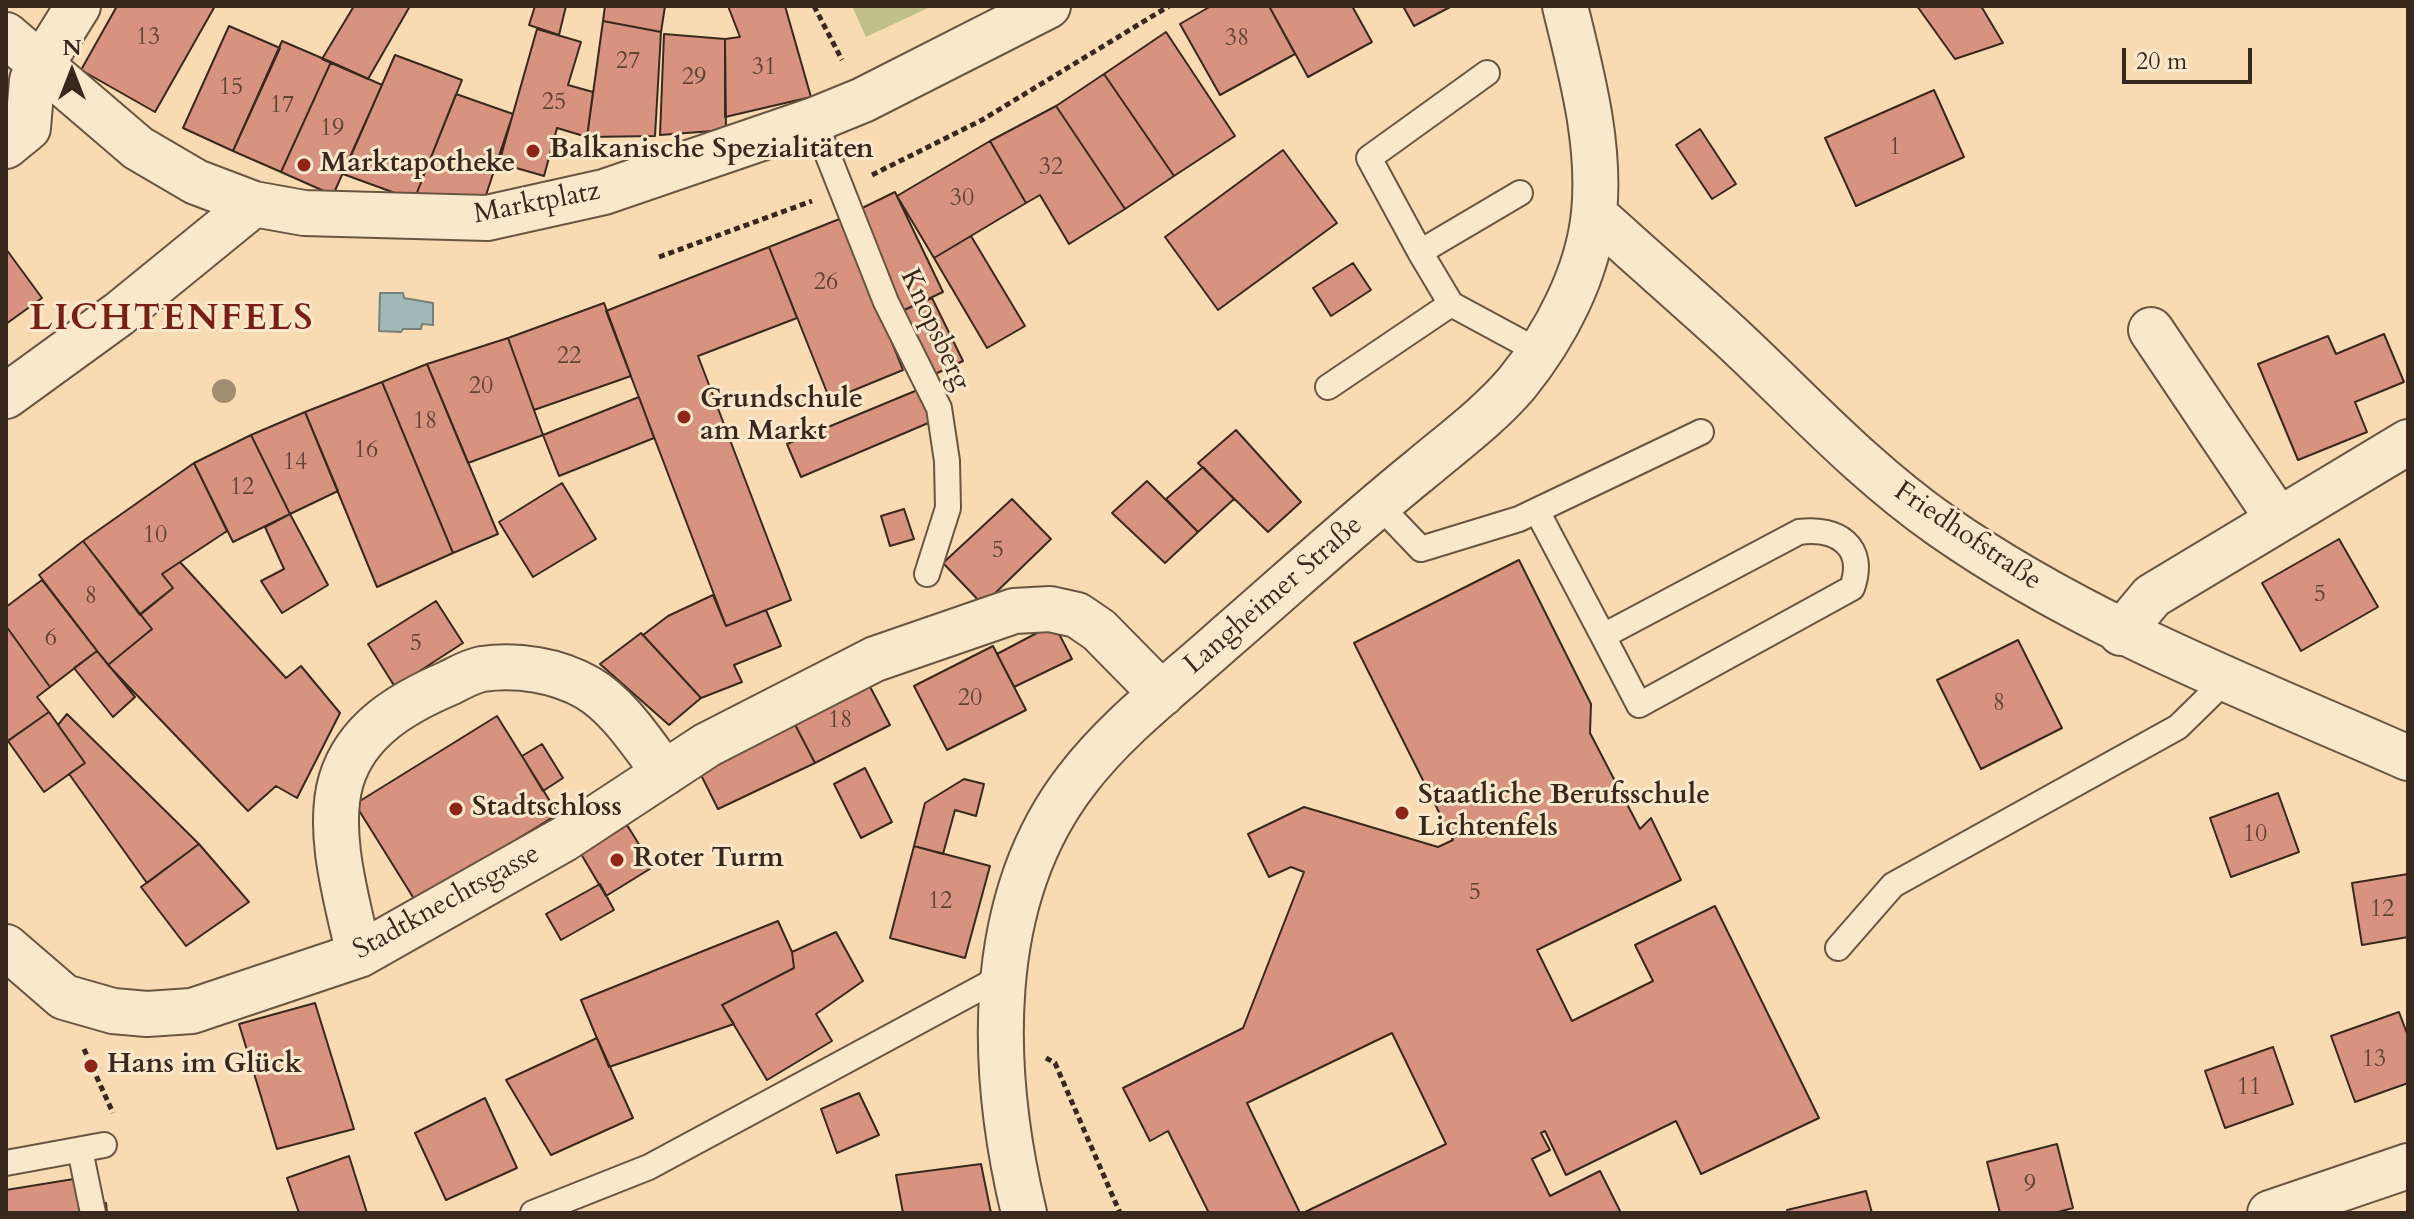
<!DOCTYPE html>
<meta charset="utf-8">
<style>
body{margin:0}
#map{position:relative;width:2414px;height:1219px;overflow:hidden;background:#f8dbb2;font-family:Cardo,serif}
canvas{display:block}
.frame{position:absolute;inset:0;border:8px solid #39281d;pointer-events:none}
.north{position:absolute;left:32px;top:32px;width:80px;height:80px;-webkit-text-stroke:6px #fae8cd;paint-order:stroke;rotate:0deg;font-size:22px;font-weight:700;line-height:32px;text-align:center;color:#39281d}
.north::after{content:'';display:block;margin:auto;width:28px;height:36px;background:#39281d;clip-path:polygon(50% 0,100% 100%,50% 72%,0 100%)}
.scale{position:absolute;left:2122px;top:48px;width:130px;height:36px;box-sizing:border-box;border:4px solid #39281d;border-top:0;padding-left:10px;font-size:24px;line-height:28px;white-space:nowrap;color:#39281d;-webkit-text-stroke:6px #fae8cd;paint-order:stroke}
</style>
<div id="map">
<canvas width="2414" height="1219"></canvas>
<div class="frame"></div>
<div class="north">N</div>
<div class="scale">20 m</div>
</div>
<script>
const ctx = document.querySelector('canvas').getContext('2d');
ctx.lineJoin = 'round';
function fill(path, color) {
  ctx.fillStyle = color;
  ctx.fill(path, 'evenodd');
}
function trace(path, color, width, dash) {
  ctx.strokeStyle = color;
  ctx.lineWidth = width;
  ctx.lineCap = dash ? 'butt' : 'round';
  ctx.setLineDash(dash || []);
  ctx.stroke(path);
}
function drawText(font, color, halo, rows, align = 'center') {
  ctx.font = font + ' Cardo,serif';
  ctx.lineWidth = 6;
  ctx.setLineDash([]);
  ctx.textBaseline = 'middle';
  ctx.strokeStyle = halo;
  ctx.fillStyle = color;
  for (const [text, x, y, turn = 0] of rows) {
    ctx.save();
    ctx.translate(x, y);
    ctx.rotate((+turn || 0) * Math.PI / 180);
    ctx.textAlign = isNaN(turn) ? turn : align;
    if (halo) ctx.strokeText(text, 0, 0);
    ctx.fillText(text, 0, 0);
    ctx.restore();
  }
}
fill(new Path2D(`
 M 852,6 L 927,6 L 928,8 L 866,37 Z`), '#c1bf89');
const water = new Path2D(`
 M 380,293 L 403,293 L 404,298 L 433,303 L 433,325 L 422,324 L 421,329 L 403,329 L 401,332 L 379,331 Z`);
fill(water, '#a0b9b6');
trace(water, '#777f79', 2);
const building = new Path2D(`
 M 117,6 L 215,6 L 155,112 L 81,70 Z
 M 354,6 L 410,6 L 368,79 L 322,59 Z
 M 535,6 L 566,6 L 559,35 L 529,25 Z
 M 605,6 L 665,6 L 661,32 L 603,21 Z
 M 728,6 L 785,6 L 811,97 L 725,117 L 725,39 L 740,37 Z
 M 1211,6 L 1269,6 L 1295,54 L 1220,95 L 1180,24 Z
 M 1269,6 L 1352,6 L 1372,42 L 1308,77 Z
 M 1403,6 L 1452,6 L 1414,26 Z
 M 1917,6 L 1981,6 L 2003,43 L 1955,59 Z
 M 603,21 L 661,32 L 655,136 L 587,137 Z
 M 229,26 L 280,48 L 233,151 L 183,128 Z
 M 537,29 L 581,42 L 568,85 L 593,92 L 587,137 L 557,128 L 544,176 L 499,163 Z
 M 1166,32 L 1235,136 L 1174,176 L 1104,74 Z
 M 664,34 L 725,39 L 726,130 L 660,135 Z
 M 282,41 L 331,62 L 281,172 L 233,151 Z
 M 395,55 L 462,80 L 414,200 L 343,174 Z
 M 331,62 L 382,85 L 333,195 L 281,172 Z
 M 1104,74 L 1174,176 L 1125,209 L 1056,106 Z
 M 1934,90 L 1964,157 L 1856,206 L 1825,138 Z
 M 456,94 L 513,114 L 483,204 L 414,200 Z
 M 1056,106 L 1125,209 L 1069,244 L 1040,195 L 1026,203 L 990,141 Z
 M 1700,129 L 1736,184 L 1712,199 L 1676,145 Z
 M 990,141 L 1026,203 L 934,258 L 897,196 Z
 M 1283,150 L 1337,223 L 1218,310 L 1165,237 Z
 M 895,192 L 943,292 L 902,311 L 854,212 Z
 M 842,218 L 903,370 L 830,400 L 769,247 Z
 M 971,236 L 1025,326 L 987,348 L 934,258 Z
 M 769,247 L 797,318 L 698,356 L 791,600 L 726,626 L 606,311 Z
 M 6,249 L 42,298 L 6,324 Z
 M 1353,263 L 1371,290 L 1331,316 L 1313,288 Z
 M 932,298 L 963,361 L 933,375 L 902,311 Z
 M 604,303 L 631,376 L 534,410 L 508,338 Z
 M 2384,334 L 2404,382 L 2355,402 L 2367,432 L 2298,460 L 2258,364 L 2328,336 L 2336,354 Z
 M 508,338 L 543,435 L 468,463 L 427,364 Z
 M 427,364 L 498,534 L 453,553 L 382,382 Z
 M 382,382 L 453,553 L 377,587 L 305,412 Z
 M 920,389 L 933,421 L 801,477 L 787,444 Z
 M 639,397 L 654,438 L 559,476 L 543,435 Z
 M 305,412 L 338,491 L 290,514 L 251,435 Z
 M 1236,430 L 1301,502 L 1268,532 L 1198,463 Z
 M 251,435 L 290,514 L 233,542 L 194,463 Z
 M 194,463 L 227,531 L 162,574 L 173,588 L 140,615 L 83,541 Z
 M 1203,467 L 1234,499 L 1198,532 L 1166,499 Z
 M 1147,481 L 1198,532 L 1165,563 L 1112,513 Z
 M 562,483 L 596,539 L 533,577 L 499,522 Z
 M 1012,499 L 1051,539 L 983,605 L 943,563 Z
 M 904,509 L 914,539 L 890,546 L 881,516 Z
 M 290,514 L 328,585 L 282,613 L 261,581 L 284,569 L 265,527 Z
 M 2339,539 L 2378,607 L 2301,651 L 2262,583 Z
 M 83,541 L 152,629 L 108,665 L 39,575 Z
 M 1519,560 L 1591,704 L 1590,733 L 1640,829 L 1651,818 L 1681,880 L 1537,950 L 1572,1021 L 1653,981 L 1635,945 L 1715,906 L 1819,1118 L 1701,1174 L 1676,1121 L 1566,1175 L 1545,1131 L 1541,1133 L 1550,1150 L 1532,1159 L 1550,1196 L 1600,1171 L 1621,1213 L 1303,1213 L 1446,1144 L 1392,1033 L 1247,1103 L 1300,1213 L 1209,1213 L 1168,1131 L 1150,1141 L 1123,1088 L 1243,1028 L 1304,872 L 1291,867 L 1269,877 L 1248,834 L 1304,807 L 1438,847 L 1453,840 L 1354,643 Z
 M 180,562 L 286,678 L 301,666 L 340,713 L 297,798 L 276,786 L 248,811 L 108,665 L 152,629 L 140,614 L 173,588 L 162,574 Z
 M 42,580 L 97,651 L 50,687 L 6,626 L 6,607 Z
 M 713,595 L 726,626 L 766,610 L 781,646 L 734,665 L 742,682 L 701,698 L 643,635 L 668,616 Z
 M 436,601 L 463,643 L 395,687 L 368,644 Z
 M 1054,624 L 1072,659 L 1014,687 L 997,654 Z
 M 6,626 L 50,687 L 37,697 L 49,712 L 6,742 Z
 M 641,633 L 701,698 L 669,725 L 600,664 Z
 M 2018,640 L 2062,728 L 1981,769 L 1937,680 Z
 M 993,646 L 1026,710 L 947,750 L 914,686 Z
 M 97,651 L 135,697 L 113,717 L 74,668 Z
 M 866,679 L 890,725 L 815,763 L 791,717 Z
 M 49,712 L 85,763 L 44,792 L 8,741 Z
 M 67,714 L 199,844 L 147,883 L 69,774 L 85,763 L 58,725 Z
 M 497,716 L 558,814 L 416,902 L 355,804 Z
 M 791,717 L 815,763 L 718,809 L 696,765 Z
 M 542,744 L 563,778 L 543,791 L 522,756 Z
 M 865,768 L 892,822 L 861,838 L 834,784 Z
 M 964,779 L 984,784 L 976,816 L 955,810 L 943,854 L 914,846 L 925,803 Z
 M 2278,793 L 2299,852 L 2231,877 L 2210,818 Z
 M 627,825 L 653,867 L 606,896 L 581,854 Z
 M 199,844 L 249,902 L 186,946 L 141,887 Z
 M 914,846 L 990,866 L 965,958 L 890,938 Z
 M 2408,874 L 2408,937 L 2362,945 L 2352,883 Z
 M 600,884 L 614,910 L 561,940 L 546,914 Z
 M 778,921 L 792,952 L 794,968 L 722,1005 L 734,1024 L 609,1067 L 581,1000 Z
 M 836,932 L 863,981 L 816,1014 L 832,1041 L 767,1080 L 722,1005 L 794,968 L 792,952 Z
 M 315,1003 L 354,1129 L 277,1149 L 239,1024 Z
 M 2399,1012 L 2408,1036 L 2408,1083 L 2355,1102 L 2331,1036 Z
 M 597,1038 L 633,1118 L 551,1155 L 506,1080 Z
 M 2273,1047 L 2293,1104 L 2225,1128 L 2205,1071 Z
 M 859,1093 L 879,1135 L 837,1153 L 821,1109 Z
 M 485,1098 L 517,1168 L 446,1200 L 415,1133 Z
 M 2057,1144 L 2073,1208 L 2054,1213 L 2000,1213 L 1987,1162 Z
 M 349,1156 L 367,1213 L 299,1213 L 287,1178 Z
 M 981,1164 L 991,1213 L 903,1213 L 896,1175 Z
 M 86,1177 L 91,1206 L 106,1203 L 107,1213 L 6,1213 L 6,1190 Z
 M 1866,1191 L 1872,1213 L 1788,1213 L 1787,1210 Z`);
fill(building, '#d79380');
trace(building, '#39281d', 2);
const lane = new Path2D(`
 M 814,120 L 886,302 L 939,408 L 947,461 L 948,508 L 927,574
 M 1520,193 L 1420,252 L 1451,304 L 1538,351
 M 1420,252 L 1369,158 L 1487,73
 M 1328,387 L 1451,304
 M 1378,504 L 1421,549 L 1519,519 L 1701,432
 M 1537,511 L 1603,636 L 1799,532 C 1837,527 1867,546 1852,588 L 1639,705 L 1603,636
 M 1838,948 L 1893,885 L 2178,727 L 2227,679
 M 80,1150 L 93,1213
 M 6,1163 L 104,1145
 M 533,1213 L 649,1167 L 1003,976`);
const street = new Path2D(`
 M 6,35 L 138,148 L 196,182 L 254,204 L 304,213 L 487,218 L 604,192 L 814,120 L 863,100 L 1048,6
 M 6,146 L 28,128 L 32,80 L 78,6
 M 1594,214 C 1639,255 1685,295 1730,336 C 1800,401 1862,470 1942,526 C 2085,626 2249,688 2408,758
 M 2151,330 L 2278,519
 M 6,396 L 119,314 L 254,204
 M 2121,633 L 2152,596 L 2408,442
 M 6,947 L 64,997 L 113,1011 L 147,1014 L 192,1011 L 359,955 L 564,839 L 707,745 L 875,659 L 1014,611 L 1050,609 L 1077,615 L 1099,630 L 1162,694
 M 359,955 C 348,904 326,833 341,781 C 356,730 402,703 449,683 C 459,678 471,671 482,669 C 517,664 557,670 588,688 C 620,707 643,745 665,773
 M 1024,1213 C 990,1072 983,902 1076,781 C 1116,728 1173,685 1222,641 C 1288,584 1352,525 1420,470 C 1452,443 1490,415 1517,383 C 1555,336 1588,274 1594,213 C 1601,144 1581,72 1565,6
 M 2270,1213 L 2408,1166`);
trace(lane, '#695542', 28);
trace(street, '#695542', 48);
trace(new Path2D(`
 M 814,6 L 842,60
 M 872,175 L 982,120 L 1169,6
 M 659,257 L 812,201
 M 84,1049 L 113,1113
 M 1046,1058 L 1055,1063 L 1120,1213`), '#39281d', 5, [6, 4]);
trace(lane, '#fae8cd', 24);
trace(street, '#fae8cd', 44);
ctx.fillStyle = '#a28d6f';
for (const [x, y] of [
 [224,391]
]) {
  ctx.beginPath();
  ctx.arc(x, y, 12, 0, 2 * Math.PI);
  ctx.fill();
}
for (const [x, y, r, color] of [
 [533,151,8,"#8f2418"],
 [304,165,8,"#8f2418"],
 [684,417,8,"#8f2418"],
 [456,809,8,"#8f2418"],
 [1402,813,8,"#8f2418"],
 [617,860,8,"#8f2418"],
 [91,1066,8,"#8f2418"]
]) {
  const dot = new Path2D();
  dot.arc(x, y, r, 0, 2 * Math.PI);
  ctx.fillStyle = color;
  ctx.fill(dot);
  trace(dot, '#fae8cd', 3);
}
drawText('24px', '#604336', null, [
 ["13",148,38],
 ["38",1237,39],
 ["27",628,62],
 ["31",764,68],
 ["29",694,78],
 ["15",231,88],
 ["25",554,103],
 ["17",282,106],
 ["19",332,129],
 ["1",1895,148],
 ["32",1051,168],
 ["30",962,199],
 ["26",826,283],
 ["22",569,357],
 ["20",481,387],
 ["18",425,422],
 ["16",366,451],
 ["14",295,463],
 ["12",242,488],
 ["10",155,536],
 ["5",998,551],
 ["5",2320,595],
 ["8",91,597],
 ["6",51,639],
 ["5",416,644],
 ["20",970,699],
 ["8",1999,704],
 ["18",840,721],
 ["10",2255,835],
 ["5",1475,893],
 ["12",940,902],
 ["12",2382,910],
 ["13",2374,1060],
 ["11",2249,1088],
 ["9",2030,1185]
]);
drawText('bold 28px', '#39281d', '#fae8cd', [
 ["Balkanische Spezialitäten",549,151],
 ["Marktapotheke",320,165],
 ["Grundschule",700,401],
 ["am Markt",700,433],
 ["Staatliche Berufsschule",1418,797],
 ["Lichtenfels",1418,829],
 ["Stadtschloss",472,809],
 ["Roter Turm",633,860],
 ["Hans im Glück",107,1066]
], 'left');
drawText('28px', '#39281d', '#fae8cd', [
 ["Marktplatz",537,204,-11],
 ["Knopsberg",934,330,65],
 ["Friedhofstraße",1967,537,34],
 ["Langheimer Straße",1274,596,-41],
 ["Stadtknechtsgasse",447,903,-29]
]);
ctx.letterSpacing = '2px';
drawText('bold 36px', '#7a1f14', '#fae8cd', [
 ["LICHTENFELS",172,321]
]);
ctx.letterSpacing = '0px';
</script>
